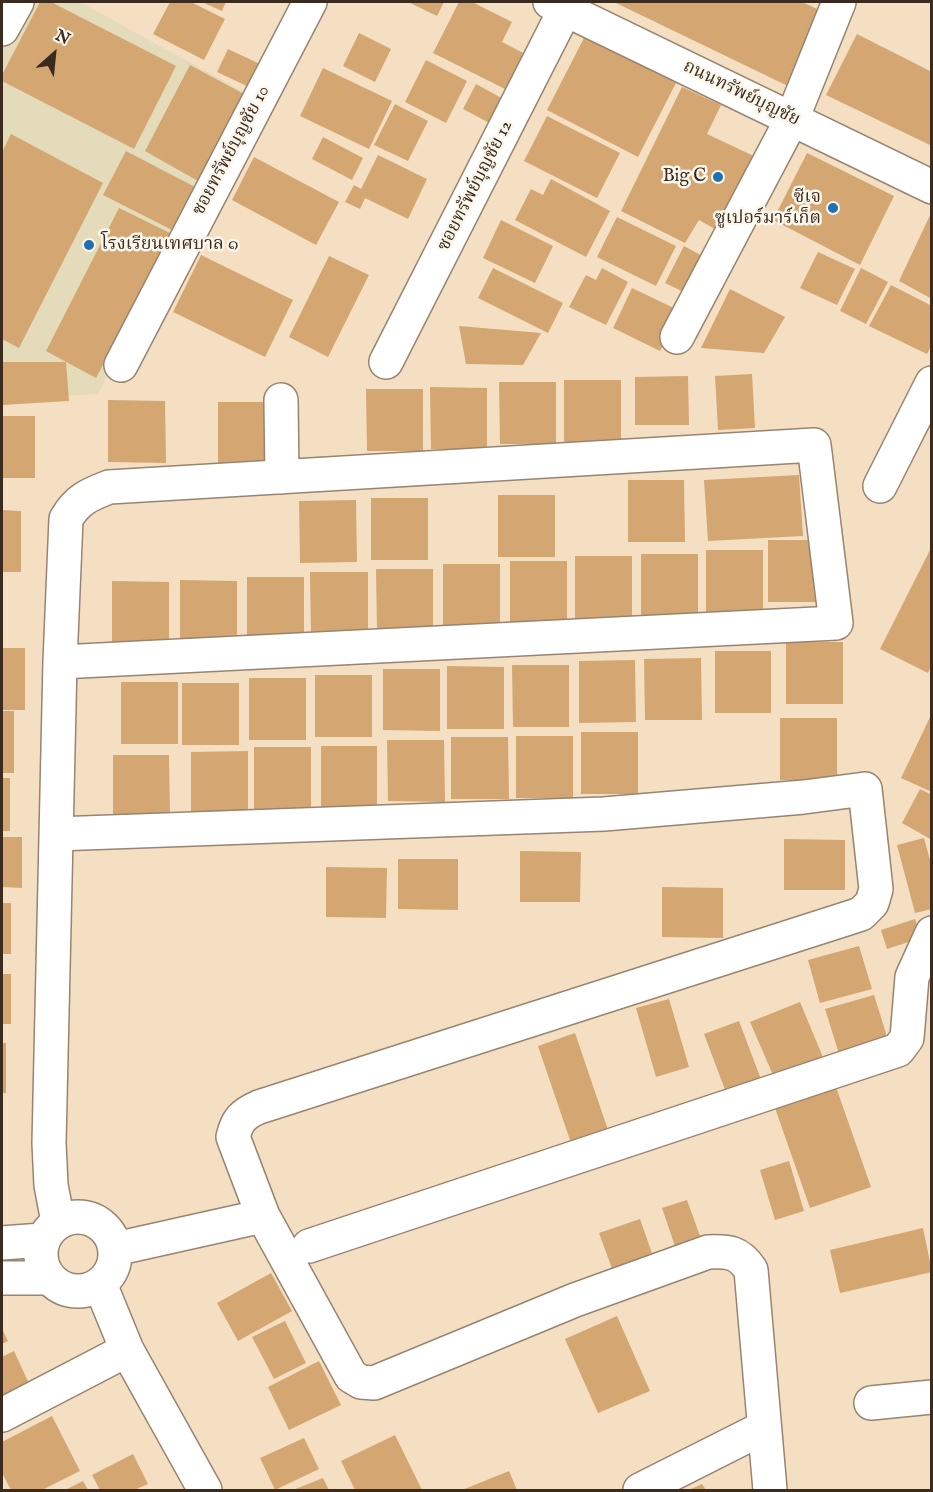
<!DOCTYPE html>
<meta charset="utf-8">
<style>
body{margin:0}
#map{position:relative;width:933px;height:1492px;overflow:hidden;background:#f4dfc2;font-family:"IM FELL English",serif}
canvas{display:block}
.frame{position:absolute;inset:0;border:3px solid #3b2a1e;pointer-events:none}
.north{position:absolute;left:24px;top:24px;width:60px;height:60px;-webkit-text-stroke:4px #fbf7ec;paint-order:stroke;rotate:27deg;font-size:16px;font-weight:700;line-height:24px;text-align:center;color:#3b2a1e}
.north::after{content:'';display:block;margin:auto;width:21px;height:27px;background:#3b2a1e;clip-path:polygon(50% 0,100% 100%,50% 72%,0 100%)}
</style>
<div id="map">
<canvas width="933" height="1492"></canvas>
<div class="frame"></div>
<div class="north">N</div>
</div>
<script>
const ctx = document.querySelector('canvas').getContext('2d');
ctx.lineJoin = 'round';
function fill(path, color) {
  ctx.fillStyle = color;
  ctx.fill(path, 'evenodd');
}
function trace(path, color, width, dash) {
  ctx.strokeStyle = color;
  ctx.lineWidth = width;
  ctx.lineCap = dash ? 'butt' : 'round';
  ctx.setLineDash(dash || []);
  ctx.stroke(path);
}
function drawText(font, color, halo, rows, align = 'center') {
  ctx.font = font + ' "IM FELL English","Noto Serif Thai",serif';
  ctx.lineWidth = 5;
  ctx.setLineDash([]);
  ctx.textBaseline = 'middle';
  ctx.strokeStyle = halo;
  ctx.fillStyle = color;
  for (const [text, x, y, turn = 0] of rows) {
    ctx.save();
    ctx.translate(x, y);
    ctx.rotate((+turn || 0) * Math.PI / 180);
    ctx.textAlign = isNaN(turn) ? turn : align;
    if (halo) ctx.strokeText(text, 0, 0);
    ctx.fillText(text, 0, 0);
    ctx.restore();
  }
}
fill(new Path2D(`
 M 28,2 L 80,2 L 253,97 L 98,394 L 2,399 L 2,48 Z`), '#e4dbba');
fill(new Path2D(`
 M 40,2 L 51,2 L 176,66 L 134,149 L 2,81 L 2,75 Z
 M 170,2 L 191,2 L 225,19 L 204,60 L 153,34 Z
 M 202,2 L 226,2 L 222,11 Z
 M 408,2 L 444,2 L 437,16 Z
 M 459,2 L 472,2 L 512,22 L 502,42 L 529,56 L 511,92 L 433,53 Z
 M 614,2 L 802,2 L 828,14 L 792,88 Z
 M 359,33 L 391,49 L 375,82 L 343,66 Z
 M 857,34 L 932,72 L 932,146 L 826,95 Z
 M 585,36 L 676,83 L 638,157 L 547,110 Z
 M 228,49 L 260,64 L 249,87 L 217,72 Z
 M 426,60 L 467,81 L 446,123 L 405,102 Z
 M 190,65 L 244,94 L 198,181 L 145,151 Z
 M 323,68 L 392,101 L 369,149 L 300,116 Z
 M 476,84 L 507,101 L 495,126 L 463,109 Z
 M 682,87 L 721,105 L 707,134 L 758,158 L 724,234 L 699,220 L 685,243 L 621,211 Z
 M 395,104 L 428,121 L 408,161 L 374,145 Z
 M 547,116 L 620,153 L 597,198 L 524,161 Z
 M 11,134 L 103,183 L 19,348 L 2,339 L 2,152 Z
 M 323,137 L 363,158 L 352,180 L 312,159 Z
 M 126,151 L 195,187 L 174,231 L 103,195 Z
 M 807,153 L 894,196 L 860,265 L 773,220 Z
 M 378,155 L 427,179 L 408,219 L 365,198 L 360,209 L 345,202 L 354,185 L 361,189 Z
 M 254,157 L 339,202 L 316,245 L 232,200 Z
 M 551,179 L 610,211 L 586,257 L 515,220 L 531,189 L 543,195 Z
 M 119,208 L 172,234 L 96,378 L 46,351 Z
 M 932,211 L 932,299 L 899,281 Z
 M 617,217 L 676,246 L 656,286 L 597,257 Z
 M 501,220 L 553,246 L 535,283 L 483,258 Z
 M 684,246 L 708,259 L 690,295 L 665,283 Z
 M 818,252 L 855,269 L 837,305 L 800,288 Z
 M 201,255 L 293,300 L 265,357 L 173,312 Z
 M 329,256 L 369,275 L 328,357 L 289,337 Z
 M 493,268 L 563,303 L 548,333 L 478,298 Z
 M 602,268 L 628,282 L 606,325 L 569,307 L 586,275 L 596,280 Z
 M 861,268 L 888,282 L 866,324 L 840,311 Z
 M 891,285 L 932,306 L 932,344 L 927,354 L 869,326 Z
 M 632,288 L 680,311 L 660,351 L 613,328 Z
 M 730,289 L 785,317 L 764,353 L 701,348 Z
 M 459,326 L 541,333 L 523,365 L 466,364 Z
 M 2,362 L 66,362 L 69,401 L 2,405 Z
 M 752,374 L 755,428 L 718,430 L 715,376 Z
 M 688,376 L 689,425 L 635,425 L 635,377 Z
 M 564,380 L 621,380 L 621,442 L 564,442 Z
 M 499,382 L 556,382 L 556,444 L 500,444 Z
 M 430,387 L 487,388 L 487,449 L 431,449 Z
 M 366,389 L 423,389 L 423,451 L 367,451 Z
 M 108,400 L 165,401 L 166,463 L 108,462 Z
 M 218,402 L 275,402 L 275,465 L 218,464 Z
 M 2,416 L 35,416 L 35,478 L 2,478 Z
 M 799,475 L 803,536 L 708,541 L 704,480 Z
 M 628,480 L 684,480 L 685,542 L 628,542 Z
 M 498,495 L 555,495 L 555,557 L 498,557 Z
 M 371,498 L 428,498 L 428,560 L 371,560 Z
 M 356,500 L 357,562 L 300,563 L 299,501 Z
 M 2,510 L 21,511 L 21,572 L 2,572 Z
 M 768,540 L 818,540 L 818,602 L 768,602 Z
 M 932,546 L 932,665 L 928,673 L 880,649 Z
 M 706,550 L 763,550 L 763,612 L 706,612 Z
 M 641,554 L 698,554 L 698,616 L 641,616 Z
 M 575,556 L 632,556 L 632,618 L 575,618 Z
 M 510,561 L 567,561 L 567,623 L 510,623 Z
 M 443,564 L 500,564 L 500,626 L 443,625 Z
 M 376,569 L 433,569 L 433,631 L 377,630 Z
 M 310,572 L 368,572 L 368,634 L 311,634 Z
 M 247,577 L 304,577 L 304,639 L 247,639 Z
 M 180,580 L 237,581 L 237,643 L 180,642 Z
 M 112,581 L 169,582 L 169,643 L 112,643 Z
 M 786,642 L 843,642 L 843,704 L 786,704 Z
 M 2,648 L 25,648 L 25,710 L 2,710 Z
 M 715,651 L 771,651 L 771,713 L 715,713 Z
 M 701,658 L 702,720 L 645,720 L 644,659 Z
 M 635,660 L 636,722 L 579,723 L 579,661 Z
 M 512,665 L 569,665 L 569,727 L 513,727 Z
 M 447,666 L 504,667 L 504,729 L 447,729 Z
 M 383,669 L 440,669 L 440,731 L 383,730 Z
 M 315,675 L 372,675 L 372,737 L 315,737 Z
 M 249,678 L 306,678 L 306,740 L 249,740 Z
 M 121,682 L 178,682 L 178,744 L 121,744 Z
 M 182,683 L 239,683 L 239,745 L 182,745 Z
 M 2,711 L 14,711 L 14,773 L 2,773 Z
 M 932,713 L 932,792 L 901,778 Z
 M 780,718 L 837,718 L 837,780 L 780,780 Z
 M 581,732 L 638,732 L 638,794 L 581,794 Z
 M 516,736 L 573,736 L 573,798 L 516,798 Z
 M 451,737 L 508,737 L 509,799 L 451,799 Z
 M 387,740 L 444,740 L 445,802 L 388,801 Z
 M 321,746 L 377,746 L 377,808 L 321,808 Z
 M 254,747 L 311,747 L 311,809 L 254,809 Z
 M 248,751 L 248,813 L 191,814 L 191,752 Z
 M 113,755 L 169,755 L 170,817 L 113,817 Z
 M 2,778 L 10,778 L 10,831 L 2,831 Z
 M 920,789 L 932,795 L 932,840 L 902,823 Z
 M 2,837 L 22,837 L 22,888 L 2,887 Z
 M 924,838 L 932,867 L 932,909 L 915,913 L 897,845 Z
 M 784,839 L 845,840 L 845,890 L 784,890 Z
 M 520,851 L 581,852 L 580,902 L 520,902 Z
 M 398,859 L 458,859 L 458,910 L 398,909 Z
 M 326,867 L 387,868 L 386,918 L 326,917 Z
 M 662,887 L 723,888 L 723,938 L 662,937 Z
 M 2,903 L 11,903 L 11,954 L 2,954 Z
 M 915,919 L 921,938 L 887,949 L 881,930 Z
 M 859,946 L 872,989 L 820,1003 L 808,960 Z
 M 2,974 L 11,974 L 11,1024 L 2,1024 Z
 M 874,995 L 889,1043 L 840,1057 L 825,1009 Z
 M 669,999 L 689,1067 L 656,1077 L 636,1008 Z
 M 800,1002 L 825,1062 L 776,1082 L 750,1022 Z
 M 739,1021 L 762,1082 L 727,1095 L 704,1034 Z
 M 575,1033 L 609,1133 L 572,1146 L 538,1046 Z
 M 2,1043 L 6,1043 L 6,1093 L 2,1093 Z
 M 836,1087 L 871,1187 L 810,1208 L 775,1108 Z
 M 789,1161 L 804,1211 L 775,1220 L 760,1170 Z
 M 687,1200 L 704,1247 L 678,1255 L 662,1208 Z
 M 640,1219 L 654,1259 L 614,1274 L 599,1233 Z
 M 923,1228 L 932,1272 L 840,1293 L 830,1250 Z
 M 271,1273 L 292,1311 L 238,1341 L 217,1303 Z
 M 617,1316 L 650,1391 L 598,1413 L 565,1339 Z
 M 285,1321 L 306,1363 L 274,1379 L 252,1337 Z
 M 2,1329 L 8,1341 L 2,1344 Z
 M 14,1351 L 32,1390 L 2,1404 L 2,1357 Z
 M 319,1361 L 341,1405 L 289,1430 L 268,1387 Z
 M 52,1416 L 80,1471 L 42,1490 L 11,1490 L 2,1473 L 2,1442 Z
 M 395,1435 L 422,1490 L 355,1490 L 341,1461 Z
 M 304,1438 L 319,1469 L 275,1490 L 260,1458 Z
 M 133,1454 L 148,1484 L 134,1490 L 100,1490 L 92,1475 Z
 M 509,1471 L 517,1490 L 462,1490 Z
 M 323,1478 L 329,1490 L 293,1490 Z
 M 83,1481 L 88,1490 L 65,1490 Z
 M 702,1484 L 706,1490 L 689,1490 Z`), '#d4a672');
const minor = new Path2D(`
 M 2,29 L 17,2
 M 677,337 L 792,119 L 839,2
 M 386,362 L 569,2
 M 121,365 L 310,2
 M 281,400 L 282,477
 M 880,486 L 932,383
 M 56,834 L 604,814 L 804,797 L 865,789 L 876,889 L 872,903 L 861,914 L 259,1107 C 243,1114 237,1120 233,1137 L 263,1216 L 351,1376 L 361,1382 L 374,1383 L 575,1300 L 708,1252 C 729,1251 739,1252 751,1270 L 770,1490
 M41 1254a37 37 0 1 1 74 0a37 37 0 1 1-74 0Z
 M 58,1222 L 51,1185 L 49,1143 L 60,662 L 66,519 C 77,500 88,495 109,487 L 814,445 L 836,623 L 60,662
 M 2,1243 L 42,1240
 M 309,1246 L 898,1050 L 907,1038 L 912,977 L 932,933
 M 115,1249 L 263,1216
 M 2,1278 L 49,1278
 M 100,1284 L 127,1350 L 205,1490
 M 871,1403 L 932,1397
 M 2,1415 L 127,1350
 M 640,1490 L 763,1428`);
const tertiary = new Path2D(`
 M 550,2 L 932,187`);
trace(minor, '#988470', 36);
trace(tertiary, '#988470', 36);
trace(minor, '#fff', 33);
trace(tertiary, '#fff', 33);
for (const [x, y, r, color] of [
 [718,177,6,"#1f6fb2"],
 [833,208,6,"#1f6fb2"],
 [89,245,6,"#1f6fb2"]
]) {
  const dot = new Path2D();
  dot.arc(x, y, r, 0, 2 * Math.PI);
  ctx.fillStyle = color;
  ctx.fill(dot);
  trace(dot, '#fbf7ec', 2);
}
drawText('18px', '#3b2a1e', '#fbf7ec', [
 ["ถนนทรัพย์บุญชัย",741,94,26],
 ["ซอยทรัพย์บุญชัย 10",232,151,-62],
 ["ซอยทรัพย์บุญชัย 12",476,186,-63]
]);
drawText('18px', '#3b2a1e', '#fbf7ec', [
 ["Big C",706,177],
 ["ซีเจ",821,198],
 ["ซูเปอร์มาร์เก็ต",821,219],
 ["โรงเรียนเทศบาล ๑",101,245,"left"]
], 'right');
</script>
